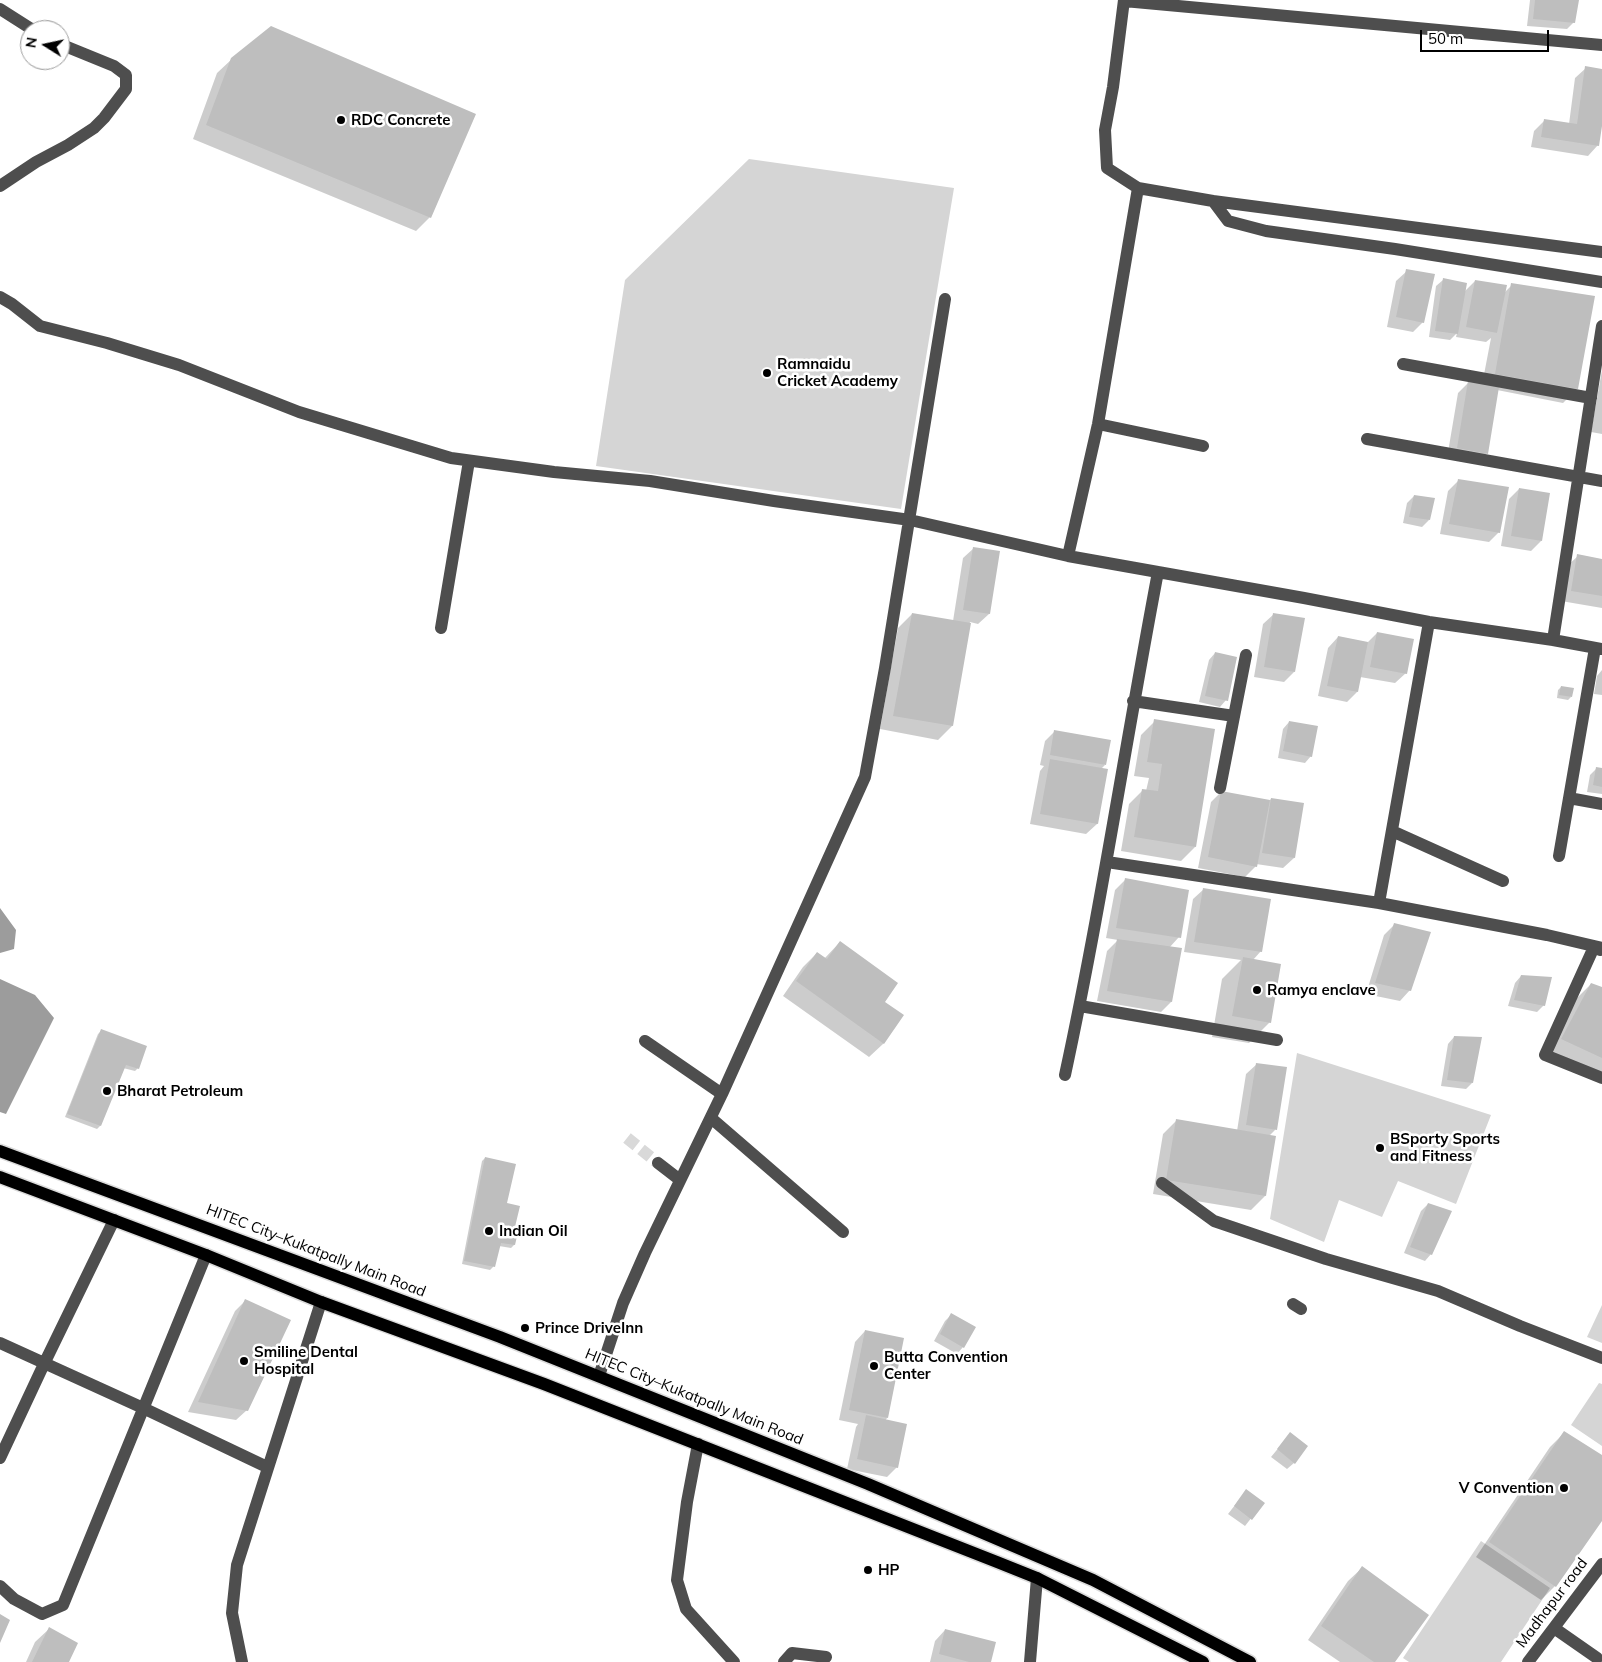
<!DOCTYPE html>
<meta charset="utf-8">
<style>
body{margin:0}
#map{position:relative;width:1602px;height:1662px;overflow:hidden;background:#fff;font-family:Mulish,sans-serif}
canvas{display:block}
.north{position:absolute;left:20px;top:20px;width:50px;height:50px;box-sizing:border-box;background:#fff;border:1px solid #999;border-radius:50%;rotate:280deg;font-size:14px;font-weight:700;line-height:20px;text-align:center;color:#000}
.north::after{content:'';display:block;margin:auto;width:18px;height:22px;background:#000;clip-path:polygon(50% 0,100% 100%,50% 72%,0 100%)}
.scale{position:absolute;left:1420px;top:30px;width:129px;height:22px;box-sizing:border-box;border:2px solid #000;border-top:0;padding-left:6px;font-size:15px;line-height:18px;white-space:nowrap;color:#000;-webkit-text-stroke:4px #fff;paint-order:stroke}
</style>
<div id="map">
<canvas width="1602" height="1662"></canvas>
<div class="north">N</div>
<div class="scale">50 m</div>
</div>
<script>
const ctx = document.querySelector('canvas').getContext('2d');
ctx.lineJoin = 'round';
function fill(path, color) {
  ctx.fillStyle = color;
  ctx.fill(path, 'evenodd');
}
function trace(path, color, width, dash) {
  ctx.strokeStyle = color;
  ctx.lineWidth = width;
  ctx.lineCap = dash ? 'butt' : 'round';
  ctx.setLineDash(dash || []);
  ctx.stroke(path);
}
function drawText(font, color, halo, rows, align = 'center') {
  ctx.font = font + ' Mulish,sans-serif';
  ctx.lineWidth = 5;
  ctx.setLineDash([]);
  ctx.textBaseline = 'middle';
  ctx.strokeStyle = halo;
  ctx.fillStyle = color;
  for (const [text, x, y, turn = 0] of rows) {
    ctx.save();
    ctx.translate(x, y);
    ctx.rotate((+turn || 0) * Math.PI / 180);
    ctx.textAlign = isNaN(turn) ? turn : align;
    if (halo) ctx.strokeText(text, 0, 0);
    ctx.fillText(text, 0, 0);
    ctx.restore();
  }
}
fill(new Path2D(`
 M 749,159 L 954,188 L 901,509 L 596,466 L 625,280 Z
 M 1297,1053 L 1491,1115 L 1456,1204 L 1398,1181 L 1382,1217 L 1339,1200 L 1324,1242 L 1270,1219 Z
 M 1602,1305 L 1602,1343 L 1587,1337 Z
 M 1599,1383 L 1602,1384 L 1602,1446 L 1571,1425 Z
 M 1481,1541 L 1550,1588 L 1501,1662 L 1409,1662 L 1403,1658 Z`), '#d5d5d5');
fill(new Path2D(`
 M 0,908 L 16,930 L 14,949 L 0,953 Z
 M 0,979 L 35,995 L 54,1018 L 6,1114 L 0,1112 Z`), '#9c9c9c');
fill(new Path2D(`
 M 1530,0 L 1578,0 L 1574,22 L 1567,29 L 1527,26 Z
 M 232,59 L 430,217 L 416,231 L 193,139 L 217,73 Z
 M 1586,68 L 1602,70 L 1602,117 L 1598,145 L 1588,156 L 1531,147 L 1534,131 L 1544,121 L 1569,124 L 1575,78 Z
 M 1407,271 L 1423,322 L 1413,332 L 1387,327 L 1396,281 Z
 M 1443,280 L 1464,292 L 1475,281 L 1504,293 L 1512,285 L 1577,389 L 1563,403 L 1497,390 L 1487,453 L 1476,463 L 1447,458 L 1458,393 L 1468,383 L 1482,385 L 1491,338 L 1486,342 L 1456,337 L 1457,333 L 1450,340 L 1429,337 L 1436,286 Z
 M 1602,370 L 1602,434 L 1591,432 Z
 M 1459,480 L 1499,532 L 1489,542 L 1440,534 L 1448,491 Z
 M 1519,489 L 1541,541 L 1531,551 L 1501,546 L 1509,499 Z
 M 1414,496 L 1429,520 L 1422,527 L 1403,523 L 1407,503 Z
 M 974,548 L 989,614 L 978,624 L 970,622 L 952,726 L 938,740 L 880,729 L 898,628 L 912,614 L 953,621 L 963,558 Z
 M 1578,556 L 1602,560 L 1602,608 L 1561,601 L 1567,566 Z
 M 1274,614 L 1294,672 L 1284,682 L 1254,677 L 1263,624 Z
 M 1377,633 L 1406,673 L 1395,683 L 1360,677 L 1357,692 L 1347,702 L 1318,696 L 1328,648 L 1338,637 L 1367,643 Z
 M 1215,653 L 1226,700 L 1220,707 L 1199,702 L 1209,660 Z
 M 1602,670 L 1602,695 L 1594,694 L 1597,676 Z
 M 1561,687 L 1571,697 L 1568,700 L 1557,698 L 1558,690 Z
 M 1155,721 L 1195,847 L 1181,861 L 1121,851 L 1129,804 L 1143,790 L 1146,791 L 1149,778 L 1134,776 L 1141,735 Z
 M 1289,722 L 1311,756 L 1305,763 L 1278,758 L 1283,729 Z
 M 1055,731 L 1105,765 L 1101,769 L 1106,770 L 1097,824 L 1086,834 L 1030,824 L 1040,771 L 1044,766 L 1040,765 L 1045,741 Z
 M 1597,768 L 1602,769 L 1602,794 L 1587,792 L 1590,775 Z
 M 1221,792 L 1269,801 L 1271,799 L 1294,858 L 1283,868 L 1256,864 L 1256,866 L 1245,877 L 1198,868 L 1211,802 Z
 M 1125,880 L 1179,937 L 1169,948 L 1171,1002 L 1161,1012 L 1097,1001 L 1107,951 L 1118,940 L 1106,938 L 1115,890 Z
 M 1204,889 L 1261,951 L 1253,960 L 1270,1022 L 1249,1043 L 1212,1037 L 1222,979 L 1241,960 L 1184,952 L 1193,899 Z
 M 1395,924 L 1410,990 L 1400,1001 L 1366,994 L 1384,935 Z
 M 840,942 L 883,1002 L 902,1016 L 883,1044 L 869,1057 L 783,996 L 803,967 L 817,953 L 824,959 Z
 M 1521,976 L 1544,1005 L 1537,1012 L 1508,1006 L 1515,983 Z
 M 1591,984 L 1602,989 L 1602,1078 L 1548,1053 L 1577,998 Z
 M 101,1031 L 138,1068 L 135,1071 L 123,1068 L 100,1126 L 97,1129 L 65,1117 L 98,1034 Z
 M 1454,1037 L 1472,1083 L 1466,1089 L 1441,1086 L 1448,1044 Z
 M 1257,1064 L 1275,1130 L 1269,1136 L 1275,1137 L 1265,1196 L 1251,1210 L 1153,1194 L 1163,1134 L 1177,1120 L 1237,1131 L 1246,1074 Z
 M 485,1158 L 505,1204 L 513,1232 L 514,1245 L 511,1248 L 499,1246 L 493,1267 L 490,1270 L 462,1264 L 482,1161 Z
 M 1428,1204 L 1431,1254 L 1425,1261 L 1404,1253 L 1421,1211 Z
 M 245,1301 L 247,1410 L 236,1420 L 188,1412 L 235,1311 Z
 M 951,1315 L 963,1347 L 957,1354 L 934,1341 L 945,1321 Z
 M 865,1331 L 887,1418 L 885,1421 L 897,1467 L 887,1477 L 847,1469 L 856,1427 L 858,1424 L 839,1420 L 855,1342 Z
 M 1564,1433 L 1602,1457 L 1602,1519 L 1555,1586 L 1541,1600 L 1476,1557 L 1550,1447 Z
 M 1290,1434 L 1294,1463 L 1287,1469 L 1271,1457 Z
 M 1246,1491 L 1263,1503 L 1245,1526 L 1228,1514 Z
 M 1362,1568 L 1393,1662 L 1340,1662 L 1308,1640 L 1348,1581 Z
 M 49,1629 L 68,1662 L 26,1662 L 35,1642 Z
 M 945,1630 L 990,1662 L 930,1662 L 935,1641 Z`), '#0003');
fill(new Path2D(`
 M 1535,0 L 1579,0 L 1575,23 L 1533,19 Z
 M 271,26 L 476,114 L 431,218 L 206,125 L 231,58 Z
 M 1585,66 L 1602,69 L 1602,126 L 1599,146 L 1541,137 L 1544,119 L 1577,124 Z
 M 1406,269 L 1435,274 L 1424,323 L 1396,317 Z
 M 1443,278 L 1467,283 L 1458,334 L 1435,331 Z
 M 1475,280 L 1507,285 L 1497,333 L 1466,327 Z
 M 1511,283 L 1595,296 L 1578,389 L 1495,374 Z
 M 1468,381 L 1499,387 L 1488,454 L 1457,448 Z
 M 1458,479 L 1509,487 L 1500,533 L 1449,524 Z
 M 1519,488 L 1550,493 L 1542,541 L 1511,536 Z
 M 1414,495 L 1435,498 L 1430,520 L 1409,517 Z
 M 973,547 L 1000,551 L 990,614 L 963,610 Z
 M 1577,554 L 1602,559 L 1602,596 L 1571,591 Z
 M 912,613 L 971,623 L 953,726 L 893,716 Z
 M 1273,613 L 1305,618 L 1295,672 L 1264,667 Z
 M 1377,632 L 1414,639 L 1407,674 L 1370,667 Z
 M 1338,636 L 1368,642 L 1358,692 L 1327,686 Z
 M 1215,652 L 1237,657 L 1228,701 L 1205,696 Z
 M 1561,686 L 1574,688 L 1572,697 L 1559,695 Z
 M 1154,719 L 1215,729 L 1196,847 L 1134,837 L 1142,789 L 1158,791 L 1162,764 L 1147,762 Z
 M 1289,721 L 1318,726 L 1312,757 L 1283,751 Z
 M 1054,730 L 1111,740 L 1106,765 L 1050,755 Z
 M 1050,759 L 1108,769 L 1098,824 L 1040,814 Z
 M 1596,767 L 1602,768 L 1602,787 L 1593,785 Z
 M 1221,791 L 1270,800 L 1257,867 L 1208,857 Z
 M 1271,798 L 1304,803 L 1295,858 L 1262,853 Z
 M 1125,878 L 1189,890 L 1181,938 L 1116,928 Z
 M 1203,888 L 1271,899 L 1262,952 L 1194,942 Z
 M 1394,923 L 1431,932 L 1411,991 L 1375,983 Z
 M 1117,939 L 1182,948 L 1172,1002 L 1107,991 Z
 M 840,941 L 898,983 L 885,1002 L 904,1015 L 884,1044 L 796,981 L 817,952 L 827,959 Z
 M 1243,957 L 1281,964 L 1271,1023 L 1232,1016 Z
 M 1521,975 L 1552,977 L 1545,1006 L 1514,1000 Z
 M 1591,983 L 1602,987 L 1602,1058 L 1561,1039 Z
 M 101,1029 L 147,1046 L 139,1069 L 126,1065 L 101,1126 L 67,1114 Z
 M 1454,1036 L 1482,1037 L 1473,1083 L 1447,1080 Z
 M 1256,1063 L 1287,1067 L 1277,1130 L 1246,1125 Z
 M 1176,1119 L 1276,1136 L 1266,1196 L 1166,1180 Z
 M 485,1157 L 516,1164 L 507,1203 L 520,1206 L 514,1231 L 518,1232 L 515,1245 L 501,1243 L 495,1267 L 464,1261 Z
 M 1428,1203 L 1452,1211 L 1432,1255 L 1410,1247 Z
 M 245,1299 L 291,1320 L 248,1411 L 198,1402 Z
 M 951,1313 L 976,1327 L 964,1348 L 940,1334 Z
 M 865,1330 L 904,1338 L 888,1418 L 849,1410 Z
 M 866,1415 L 907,1424 L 898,1468 L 857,1459 Z
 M 1564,1431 L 1602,1455 L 1602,1521 L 1556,1587 L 1489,1542 Z
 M 1290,1432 L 1308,1446 L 1295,1464 L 1277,1449 Z
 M 1246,1489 L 1265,1503 L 1252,1520 L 1234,1506 Z
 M 1362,1566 L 1429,1615 L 1395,1662 L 1374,1662 L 1321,1626 Z
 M 0,1614 L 10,1620 L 0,1643 Z
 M 49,1627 L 78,1643 L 69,1662 L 32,1662 Z
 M 945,1629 L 996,1642 L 991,1662 L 969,1662 L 939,1654 Z`), '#bebebe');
trace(new Path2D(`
 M 627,1138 L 658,1163`), '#d9d9d9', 12, [12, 6]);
const major = new Path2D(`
 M 0,1151 L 500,1337 L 868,1484 L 1093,1580 L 1250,1662
 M 0,1177 L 206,1255 L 321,1302 L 544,1384 L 997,1562 L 1037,1578 L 1203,1662`);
trace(major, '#dbdbdb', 15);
trace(new Path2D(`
 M 1124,0 L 1113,87 L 1105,130 L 1107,168 L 1138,188 L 1213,201 L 1228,221 L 1266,231 L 1395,249 L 1602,282
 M 1124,1 L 1602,45
 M 0,9 L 33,30
 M 0,186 L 36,162 L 68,145 L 94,128 L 104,118 L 126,89 L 126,75 L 114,66 L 60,44
 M 1213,201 L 1602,252
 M 0,297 L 12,304 L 40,326 L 107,343 L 179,365 L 299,412 L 451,458 L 554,472 L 650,481 L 774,501 L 910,520 L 1068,556 L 1304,598 L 1429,622 L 1553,640 L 1602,649
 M 1403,364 L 1591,398
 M 1098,424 L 1203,446
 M 1367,439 L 1602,481
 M 1068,556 L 1098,424 L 1138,188
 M 441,628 L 469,461
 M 1553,640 L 1602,326
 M 1133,701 L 1234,716
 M 1220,788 L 1246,655
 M 1569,798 L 1602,804
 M 1392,831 L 1503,881
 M 1559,856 L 1595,648
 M 1107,862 L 1379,903 L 1547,935 L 1602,948
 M 1379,903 L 1429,622
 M 1600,950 L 1594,947 L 1545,1055 L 1602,1078
 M 1080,1006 L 1277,1040
 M 645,1041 L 722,1094
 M 1065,1075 C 1101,908 1126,740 1158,572
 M 711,1118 L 843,1232
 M 658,1163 L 680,1180
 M 1162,1183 L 1214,1221 L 1326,1259 L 1438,1291 L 1520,1326 L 1602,1358
 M 1293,1304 L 1301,1309
 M 0,1343 L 143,1408 L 267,1467
 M 599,1376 L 623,1303 L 645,1253 L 722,1094 L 865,777 L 885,668 L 945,299
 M 698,1444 L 687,1502 L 677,1580 L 686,1609 L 734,1662
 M 0,1458 L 44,1364 L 114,1220
 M 0,1586 L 14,1599 L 42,1614 L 63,1605 L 206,1255
 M 1554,1628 L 1597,1658
 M 242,1662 L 232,1613 L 237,1565 L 321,1302
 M 784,1662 L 792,1653 L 826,1657
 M 1030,1662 L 1037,1578
 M 1528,1662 L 1602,1564`), '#4e4e4e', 12);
trace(major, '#000', 12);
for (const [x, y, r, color] of [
 [341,120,5,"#000"],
 [767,373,5,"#000"],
 [1257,990,5,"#000"],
 [107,1091,5,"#000"],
 [1380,1148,5,"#000"],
 [489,1231,5,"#000"],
 [525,1328,5,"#000"],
 [244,1361,5,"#000"],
 [874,1366,5,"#000"],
 [1564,1488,5,"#000"],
 [868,1570,5,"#000"]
]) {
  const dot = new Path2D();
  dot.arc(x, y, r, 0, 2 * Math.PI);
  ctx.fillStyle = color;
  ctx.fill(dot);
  trace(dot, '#fff', 2);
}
drawText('bold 15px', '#000', '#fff', [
 ["RDC Concrete",351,120],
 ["Ramnaidu",777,364],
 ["Cricket Academy",777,381],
 ["Ramya enclave",1267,990],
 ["Bharat Petroleum",117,1091],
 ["BSporty Sports",1390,1139],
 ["and Fitness",1390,1156],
 ["Indian Oil",499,1231],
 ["Prince DriveInn",535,1328],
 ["Smiline Dental",254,1352],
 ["Hospital",254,1369],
 ["Butta Convention",884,1357],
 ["Center",884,1374],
 ["V Convention",1554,1488,"right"],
 ["HP",878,1570]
], 'left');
drawText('15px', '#000', '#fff', [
 ["HITEC City–Kukatpally Main Road",316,1251,21],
 ["HITEC City–Kukatpally Main Road",694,1397,22],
 ["Madhapur road",1552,1603,-53]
]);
</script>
